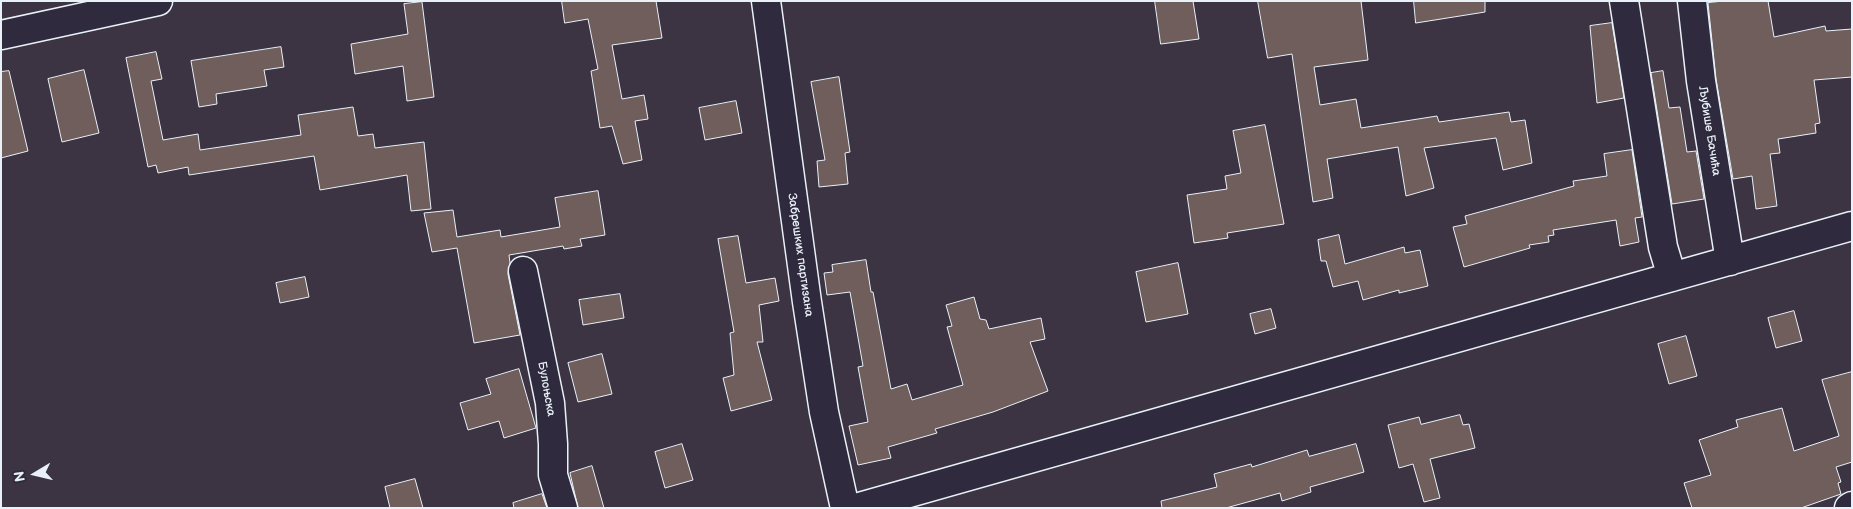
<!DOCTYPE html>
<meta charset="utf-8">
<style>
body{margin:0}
#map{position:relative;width:1853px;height:509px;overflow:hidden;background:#3c3443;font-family:"Balsamiq Sans",sans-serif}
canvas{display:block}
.frame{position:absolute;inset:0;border:2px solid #e8f1f8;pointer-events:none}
.north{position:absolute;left:10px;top:449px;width:50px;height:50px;-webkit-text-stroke:4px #2f2a3d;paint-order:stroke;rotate:261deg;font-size:14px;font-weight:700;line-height:20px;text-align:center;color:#e8f1f8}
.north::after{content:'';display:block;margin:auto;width:18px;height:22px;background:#e8f1f8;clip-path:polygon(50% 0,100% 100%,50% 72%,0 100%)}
</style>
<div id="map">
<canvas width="1853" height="509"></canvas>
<div class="frame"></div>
<div class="north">N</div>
</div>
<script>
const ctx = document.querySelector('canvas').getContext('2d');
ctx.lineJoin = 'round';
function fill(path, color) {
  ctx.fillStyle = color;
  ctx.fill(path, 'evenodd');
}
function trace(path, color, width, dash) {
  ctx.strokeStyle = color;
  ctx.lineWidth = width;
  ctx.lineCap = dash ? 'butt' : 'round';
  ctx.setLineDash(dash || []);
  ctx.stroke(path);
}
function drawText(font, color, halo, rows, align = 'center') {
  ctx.font = font + ' "Balsamiq Sans",sans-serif';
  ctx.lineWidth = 4;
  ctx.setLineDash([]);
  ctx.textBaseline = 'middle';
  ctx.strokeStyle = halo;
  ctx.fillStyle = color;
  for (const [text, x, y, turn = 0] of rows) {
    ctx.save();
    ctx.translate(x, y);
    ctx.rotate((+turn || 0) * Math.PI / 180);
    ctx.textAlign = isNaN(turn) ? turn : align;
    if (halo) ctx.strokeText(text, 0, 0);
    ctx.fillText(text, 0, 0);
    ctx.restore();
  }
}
const building = new Path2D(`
 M 562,1 L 656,1 L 662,38 L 612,45 L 622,99 L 644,95 L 648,119 L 635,121 L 642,160 L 623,164 L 612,126 L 600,128 L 591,71 L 598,69 L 588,19 L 565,23 Z
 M 1155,1 L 1193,1 L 1199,39 L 1161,44 Z
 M 1258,1 L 1361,1 L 1368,60 L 1314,67 L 1320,105 L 1356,99 L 1361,128 L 1437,116 L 1439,122 L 1509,112 L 1511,122 L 1525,120 L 1532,163 L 1503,170 L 1496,138 L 1424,148 L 1434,188 L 1406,196 L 1398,147 L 1327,159 L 1333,198 L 1313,202 L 1292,54 L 1268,58 Z
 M 1414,1 L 1485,1 L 1485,12 L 1416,23 Z
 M 1724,1 L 1768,1 L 1774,37 L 1825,26 L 1826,31 L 1852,29 L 1852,77 L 1814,80 L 1820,123 L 1815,124 L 1816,133 L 1778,139 L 1780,153 L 1770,154 L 1777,206 L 1756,209 L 1752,176 L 1733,179 L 1716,79 L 1708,3 Z
 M 422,2 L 434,97 L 407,101 L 403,66 L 355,74 L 351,44 L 408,34 L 404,4 Z
 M 1612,23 L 1624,98 L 1597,103 L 1590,26 Z
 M 281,47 L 284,67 L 264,70 L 267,86 L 216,94 L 217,104 L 199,107 L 191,61 Z
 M 156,52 L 162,79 L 151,81 L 163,140 L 198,134 L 200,150 L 301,135 L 298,115 L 353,107 L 358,136 L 373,134 L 375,148 L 424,142 L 431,209 L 411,211 L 407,175 L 320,190 L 314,156 L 189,175 L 188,167 L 158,173 L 156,165 L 148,167 L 126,58 Z
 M 84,70 L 99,133 L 62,142 L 48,79 Z
 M 9,71 L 28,151 L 1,158 L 1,72 Z
 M 1663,71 L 1669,108 L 1680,107 L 1687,152 L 1696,151 L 1704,199 L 1672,204 L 1651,73 Z
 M 839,77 L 850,152 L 845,153 L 848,184 L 819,187 L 817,161 L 825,160 L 811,82 Z
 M 736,101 L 742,133 L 705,140 L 699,108 Z
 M 1265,125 L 1284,224 L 1227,233 L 1228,238 L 1194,243 L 1187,195 L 1227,189 L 1225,176 L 1241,173 L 1233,131 Z
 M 1632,150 L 1642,217 L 1635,218 L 1639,242 L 1620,246 L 1616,220 L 1553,230 L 1554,235 L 1548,236 L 1549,242 L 1529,245 L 1530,248 L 1464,267 L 1453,227 L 1467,224 L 1465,216 L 1574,186 L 1573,181 L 1607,176 L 1604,154 Z
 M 598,191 L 605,235 L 580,239 L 582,246 L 564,249 L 563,246 L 509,255 L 510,263 L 508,274 L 520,335 L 474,343 L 457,248 L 432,252 L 424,213 L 453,210 L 457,237 L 500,230 L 501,237 L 560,227 L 555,198 Z
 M 1339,235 L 1345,264 L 1404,247 L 1405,253 L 1420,250 L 1428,286 L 1399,293 L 1399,290 L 1363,300 L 1358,281 L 1333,287 L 1326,261 L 1321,261 L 1318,240 Z
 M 738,236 L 746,283 L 775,278 L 779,301 L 759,305 L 763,342 L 757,342 L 772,400 L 731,411 L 723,378 L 734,375 L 730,333 L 734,332 L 718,239 Z
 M 866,260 L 871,292 L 873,292 L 891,389 L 907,384 L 912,400 L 963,385 L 947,327 L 952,326 L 946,305 L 974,297 L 980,319 L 986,320 L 989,329 L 1041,318 L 1045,339 L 1030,342 L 1048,391 L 993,412 L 935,429 L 937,433 L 888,447 L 891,458 L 858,465 L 849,426 L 868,422 L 858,367 L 863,366 L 850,292 L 827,295 L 824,273 L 833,272 L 832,265 Z
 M 1178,263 L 1188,314 L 1146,322 L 1136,272 Z
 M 305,277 L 309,297 L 280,303 L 276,283 Z
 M 620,294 L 624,318 L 583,325 L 579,300 Z
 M 1271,309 L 1276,328 L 1255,334 L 1250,314 Z
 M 1794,311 L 1802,341 L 1776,348 L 1768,318 Z
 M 1686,336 L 1697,376 L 1669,384 L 1658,344 Z
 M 602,354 L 612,394 L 578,402 L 568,363 Z
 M 519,369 L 536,428 L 504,438 L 499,421 L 468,430 L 460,403 L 491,394 L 486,379 Z
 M 1852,372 L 1852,462 L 1836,467 L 1841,482 L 1838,483 L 1841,494 L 1801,508 L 1692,508 L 1684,483 L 1711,475 L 1699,440 L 1738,427 L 1736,420 L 1782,408 L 1794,451 L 1839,436 L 1822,380 Z
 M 1460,415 L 1463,425 L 1469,424 L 1475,448 L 1430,459 L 1440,498 L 1424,502 L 1413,464 L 1399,468 L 1388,425 L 1419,417 L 1421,424 Z
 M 682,444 L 693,480 L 665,488 L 655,452 Z
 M 1356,444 L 1364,472 L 1310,487 L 1311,492 L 1282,501 L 1280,493 L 1226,508 L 1162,508 L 1161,501 L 1217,487 L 1214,474 L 1251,464 L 1252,467 L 1307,450 L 1309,456 Z
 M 592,466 L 604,508 L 578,508 L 570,473 Z
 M 415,479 L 423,508 L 390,508 L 385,487 Z
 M 542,494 L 547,508 L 514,508 L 513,503 Z`);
fill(building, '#6f5e5c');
trace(building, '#e8f1f8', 1);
const minor = new Path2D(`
 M 766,1 L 807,302 L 824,412 L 845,508
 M 1624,1 L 1663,247 L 1672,277
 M 1692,1 L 1701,81 L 1730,261
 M 1,35 L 158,1
 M 523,271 L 550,403 L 553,444 L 553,475 L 563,508
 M 856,508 L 1852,226
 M 1849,508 L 1852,506`);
trace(minor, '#e8f1f8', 31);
trace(minor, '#2f2a3d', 28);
drawText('12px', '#e8f1f8', '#2f2a3d', [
 ["Љубише Бачића",1709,131,81],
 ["Забрешких партизана",800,255,82],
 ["Булоњска",546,389,80]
]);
</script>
